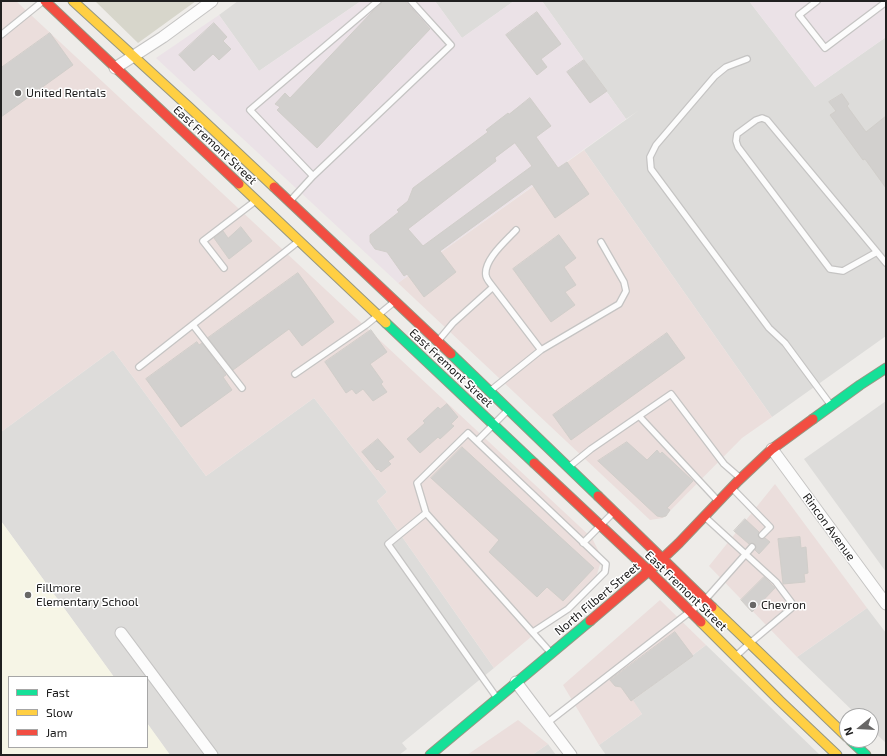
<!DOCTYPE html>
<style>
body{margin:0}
#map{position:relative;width:887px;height:756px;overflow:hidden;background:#eeece9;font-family:"Exo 2",sans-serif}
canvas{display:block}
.frame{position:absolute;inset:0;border:2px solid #202020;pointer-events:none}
.legend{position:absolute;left:8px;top:676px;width:140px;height:72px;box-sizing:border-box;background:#fff;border:1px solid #a6a6a6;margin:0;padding:5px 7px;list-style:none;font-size:12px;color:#202020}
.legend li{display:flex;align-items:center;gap:8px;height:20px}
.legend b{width:20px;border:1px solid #a6a6a6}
.north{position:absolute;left:839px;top:708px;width:40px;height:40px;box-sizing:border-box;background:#fff;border:1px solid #a6a6a6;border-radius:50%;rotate:252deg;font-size:11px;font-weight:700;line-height:16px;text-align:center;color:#202020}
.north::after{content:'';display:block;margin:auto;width:14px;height:18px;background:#686766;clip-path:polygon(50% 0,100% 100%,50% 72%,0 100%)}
</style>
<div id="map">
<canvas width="887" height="756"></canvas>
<div class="frame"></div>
<ul class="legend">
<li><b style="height:5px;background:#16e098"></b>Fast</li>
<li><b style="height:5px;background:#ffcf43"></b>Slow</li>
<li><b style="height:5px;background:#f24e42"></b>Jam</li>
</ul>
<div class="north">N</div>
</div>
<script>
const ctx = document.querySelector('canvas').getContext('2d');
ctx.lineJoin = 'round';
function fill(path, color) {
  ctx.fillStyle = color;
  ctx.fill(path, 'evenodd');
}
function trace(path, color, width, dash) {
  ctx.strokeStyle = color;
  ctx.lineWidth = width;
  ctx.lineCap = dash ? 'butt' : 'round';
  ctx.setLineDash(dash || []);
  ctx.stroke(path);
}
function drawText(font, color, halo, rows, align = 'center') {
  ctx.font = font + ' "Exo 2",sans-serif';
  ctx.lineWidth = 3;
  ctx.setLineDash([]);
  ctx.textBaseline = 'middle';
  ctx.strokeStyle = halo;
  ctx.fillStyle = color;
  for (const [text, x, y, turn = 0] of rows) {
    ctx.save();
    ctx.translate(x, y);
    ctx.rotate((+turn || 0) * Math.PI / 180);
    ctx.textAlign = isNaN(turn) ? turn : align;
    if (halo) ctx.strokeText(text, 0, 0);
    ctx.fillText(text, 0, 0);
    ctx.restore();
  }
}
fill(new Path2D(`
 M 238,1 L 361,1 L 259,71 L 219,15 Z
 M 435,1 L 514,1 L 462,38 Z
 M 542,1 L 749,1 L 815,87 L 886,37 L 886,336 L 772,417 L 584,150 L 638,111 L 626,119 Z
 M 113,350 L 206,476 L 314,398 L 387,492 L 377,501 L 494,668 L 402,743 L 407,749 L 399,755 L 170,755 L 147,723 L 147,677 L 114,677 L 1,521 L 1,432 Z
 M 886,401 L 886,572 L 804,459 Z
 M 867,608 L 886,633 L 886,743 L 871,729 L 871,716 L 858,716 L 797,657 Z
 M 706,645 L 820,755 L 606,755 L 599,745 L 642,714 L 632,701 Z
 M 548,744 L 556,755 L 532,755 Z`), '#dddcda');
fill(new Path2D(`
 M 1,1 L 16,1 L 592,538 L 602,558 L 594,584 L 494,668 L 377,501 L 387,492 L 314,398 L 206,476 L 113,350 L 1,432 Z
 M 584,150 L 772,417 L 742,438 L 663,518 L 650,520 L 398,283 Z
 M 775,484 L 867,608 L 797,657 L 709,566 Z
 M 660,600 L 706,645 L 633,700 L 642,714 L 599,745 L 563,685 Z
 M 518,720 L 548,744 L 532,755 L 467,755 Z`), '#ebdedc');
fill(new Path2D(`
 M 361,1 L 435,1 L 462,38 L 514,1 L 542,1 L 626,119 L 398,283 L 156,58 L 219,15 L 259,71 Z
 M 749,1 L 886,1 L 886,37 L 815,87 Z`), '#ebe2e7');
fill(new Path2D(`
 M 1,521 L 114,677 L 9,677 L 9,747 L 147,747 L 147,723 L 170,755 L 1,755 Z`), '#f6f5e6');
fill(new Path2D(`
 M 95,1 L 196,1 L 138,43 Z`), '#d7d6cb');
const building = new Path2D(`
 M 382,1 L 405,1 L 430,29 L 317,148 L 277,110 L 280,107 L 275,104 L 285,93 L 290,98 L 372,12 L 381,4 Z
 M 537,12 L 561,44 L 541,59 L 547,67 L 537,75 L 506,35 Z
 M 214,23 L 227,37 L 223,41 L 231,49 L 219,60 L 213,54 L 194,71 L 179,55 Z
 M 50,33 L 73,65 L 1,117 L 1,68 Z
 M 584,60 L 607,91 L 590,103 L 567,72 Z
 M 842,94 L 849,104 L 847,106 L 866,132 L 886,116 L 886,188 L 865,159 L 863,160 L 855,149 L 830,115 L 836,111 L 829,102 Z
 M 530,98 L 551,126 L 536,137 L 558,168 L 567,162 L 589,194 L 555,218 L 532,184 L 440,251 L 456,272 L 424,297 L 407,274 L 404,276 L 387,252 L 375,249 L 370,242 L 370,235 L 399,212 L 397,210 L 408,201 L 413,188 L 488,132 L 486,130 L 508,113 L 509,114 ZM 515,143 L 532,166 L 423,246 L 408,229 L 496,161 L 495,158 Z
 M 241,227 L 252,241 L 229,259 L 214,238 L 223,231 L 228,238 Z
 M 559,235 L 576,258 L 564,267 L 576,285 L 565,292 L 575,305 L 551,322 L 513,269 Z
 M 298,273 L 334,322 L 302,346 L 289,329 L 233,370 L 208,338 Z
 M 371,330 L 387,352 L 370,364 L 383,382 L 381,384 L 387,392 L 373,401 L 363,389 L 356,394 L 352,389 L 346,393 L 325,362 Z
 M 667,333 L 685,358 L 571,440 L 553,415 Z
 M 197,342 L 199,345 L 202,343 L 226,375 L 223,377 L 232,390 L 181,427 L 146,379 Z
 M 447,404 L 458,417 L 451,424 L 454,426 L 440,439 L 438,437 L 420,453 L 407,439 L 425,423 L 423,421 L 438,407 L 440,409 Z
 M 378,439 L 394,457 L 388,461 L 391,464 L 381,472 L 378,469 L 377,470 L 362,452 Z
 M 627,442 L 647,460 L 657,450 L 660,454 L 662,452 L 693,481 L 667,508 L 670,510 L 666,516 L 662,517 L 657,516 L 598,461 Z
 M 462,447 L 594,568 L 563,601 L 547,587 L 537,597 L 489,552 L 499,540 L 431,478 Z
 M 745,519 L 759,532 L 758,536 L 759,538 L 763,539 L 765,538 L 770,542 L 759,554 L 755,550 L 756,547 L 755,544 L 752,543 L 749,544 L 734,531 Z
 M 800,537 L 801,548 L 806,547 L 808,573 L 804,574 L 805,582 L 783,584 L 778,539 Z
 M 764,577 L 775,588 L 752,612 L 741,600 Z
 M 675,632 L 693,656 L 631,701 L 621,687 L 615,686 L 610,680 Z`);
fill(building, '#d2d0ce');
trace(building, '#d1ceca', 1);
const lane = new Path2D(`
 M 817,1 L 799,15 L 825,48 L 886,2
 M 1,35 L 43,1
 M 747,59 L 726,67 L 715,76 L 656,145 L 650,157 L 651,169 L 769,328 L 785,343 L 830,404
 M 762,118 L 767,120 L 877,252 L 843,271 L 830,269 L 738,147 L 736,141 L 737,134 L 756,120 Z
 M 313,176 L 250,110 L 378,1
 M 291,200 L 313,176 L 451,45 L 411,1
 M 877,252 L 886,263
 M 224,268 L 203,241 L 254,202
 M 493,287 C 491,284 487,280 486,276 C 483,260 506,241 516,230
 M 193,325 L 242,388
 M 438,341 L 453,323 L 493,287 L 541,350 L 490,391
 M 541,350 L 619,304 L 626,291 L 624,282 L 601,242
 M 139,367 L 299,241
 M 295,374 L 366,325 L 394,302
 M 639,416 L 718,501
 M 477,441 L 508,410
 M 570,466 L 591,449 L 671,394 L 724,464 L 739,477
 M 733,489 L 770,527 L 762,535
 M 426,513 L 417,483 L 468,433 L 606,564 L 605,572 L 568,609 L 533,632
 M 706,518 L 776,582 L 794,606 L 750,643 L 736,656
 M 583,543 L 613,513
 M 497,698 L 388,544 L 426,513 L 551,653
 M 547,723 L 705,600 L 752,547`);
const street = new Path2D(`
 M 115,68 L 163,37 L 212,1
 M 772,449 L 886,604
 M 121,633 L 212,755
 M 516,682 L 571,755`);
const fast = new Path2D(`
 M 386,323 L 534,463
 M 451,354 L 598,496
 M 813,419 L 860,385 L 886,368
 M 850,740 L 866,755
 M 430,755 L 590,621`);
const slow = new Path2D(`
 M 73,1 L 189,107 L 274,187
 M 239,184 L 386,323
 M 712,607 L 847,737
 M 701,622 L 779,700 L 837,755`);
const jam = new Path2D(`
 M 45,1 L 239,184
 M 274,187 L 451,354
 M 534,463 L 649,571 L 701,622
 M 598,496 L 712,607
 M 590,621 L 658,563 L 679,543 L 738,481 L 772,449 L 813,419`);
trace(lane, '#c5c4c3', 8);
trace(street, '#c5c4c3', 13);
trace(fast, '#959782', 11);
trace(slow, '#959782', 11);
trace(jam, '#959782', 11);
trace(lane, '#fcfcfc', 5.5);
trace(street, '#fcfcfc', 11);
trace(fast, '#16e098', 9);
trace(slow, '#ffcf43', 9);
trace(jam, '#f24e42', 9);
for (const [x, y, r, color] of [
 [18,93,4,"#686766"],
 [28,595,4,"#686766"],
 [753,605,4,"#686766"]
]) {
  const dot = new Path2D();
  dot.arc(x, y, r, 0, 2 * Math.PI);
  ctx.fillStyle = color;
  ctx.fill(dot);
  trace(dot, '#fff', 1.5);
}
drawText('12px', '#202020', '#fff', [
 ["United Rentals",26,93],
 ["Fillmore",36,588],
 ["Elementary School",36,602],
 ["Chevron",761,605]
], 'left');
drawText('12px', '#202020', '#fff', [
 ["East Fremont Street",215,145,43],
 ["East Fremont Street",451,368,43],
 ["Rincon Avenue",829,527,54],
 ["East Fremont Street",686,591,44],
 ["North Filbert Street",597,599,-40]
]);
</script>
